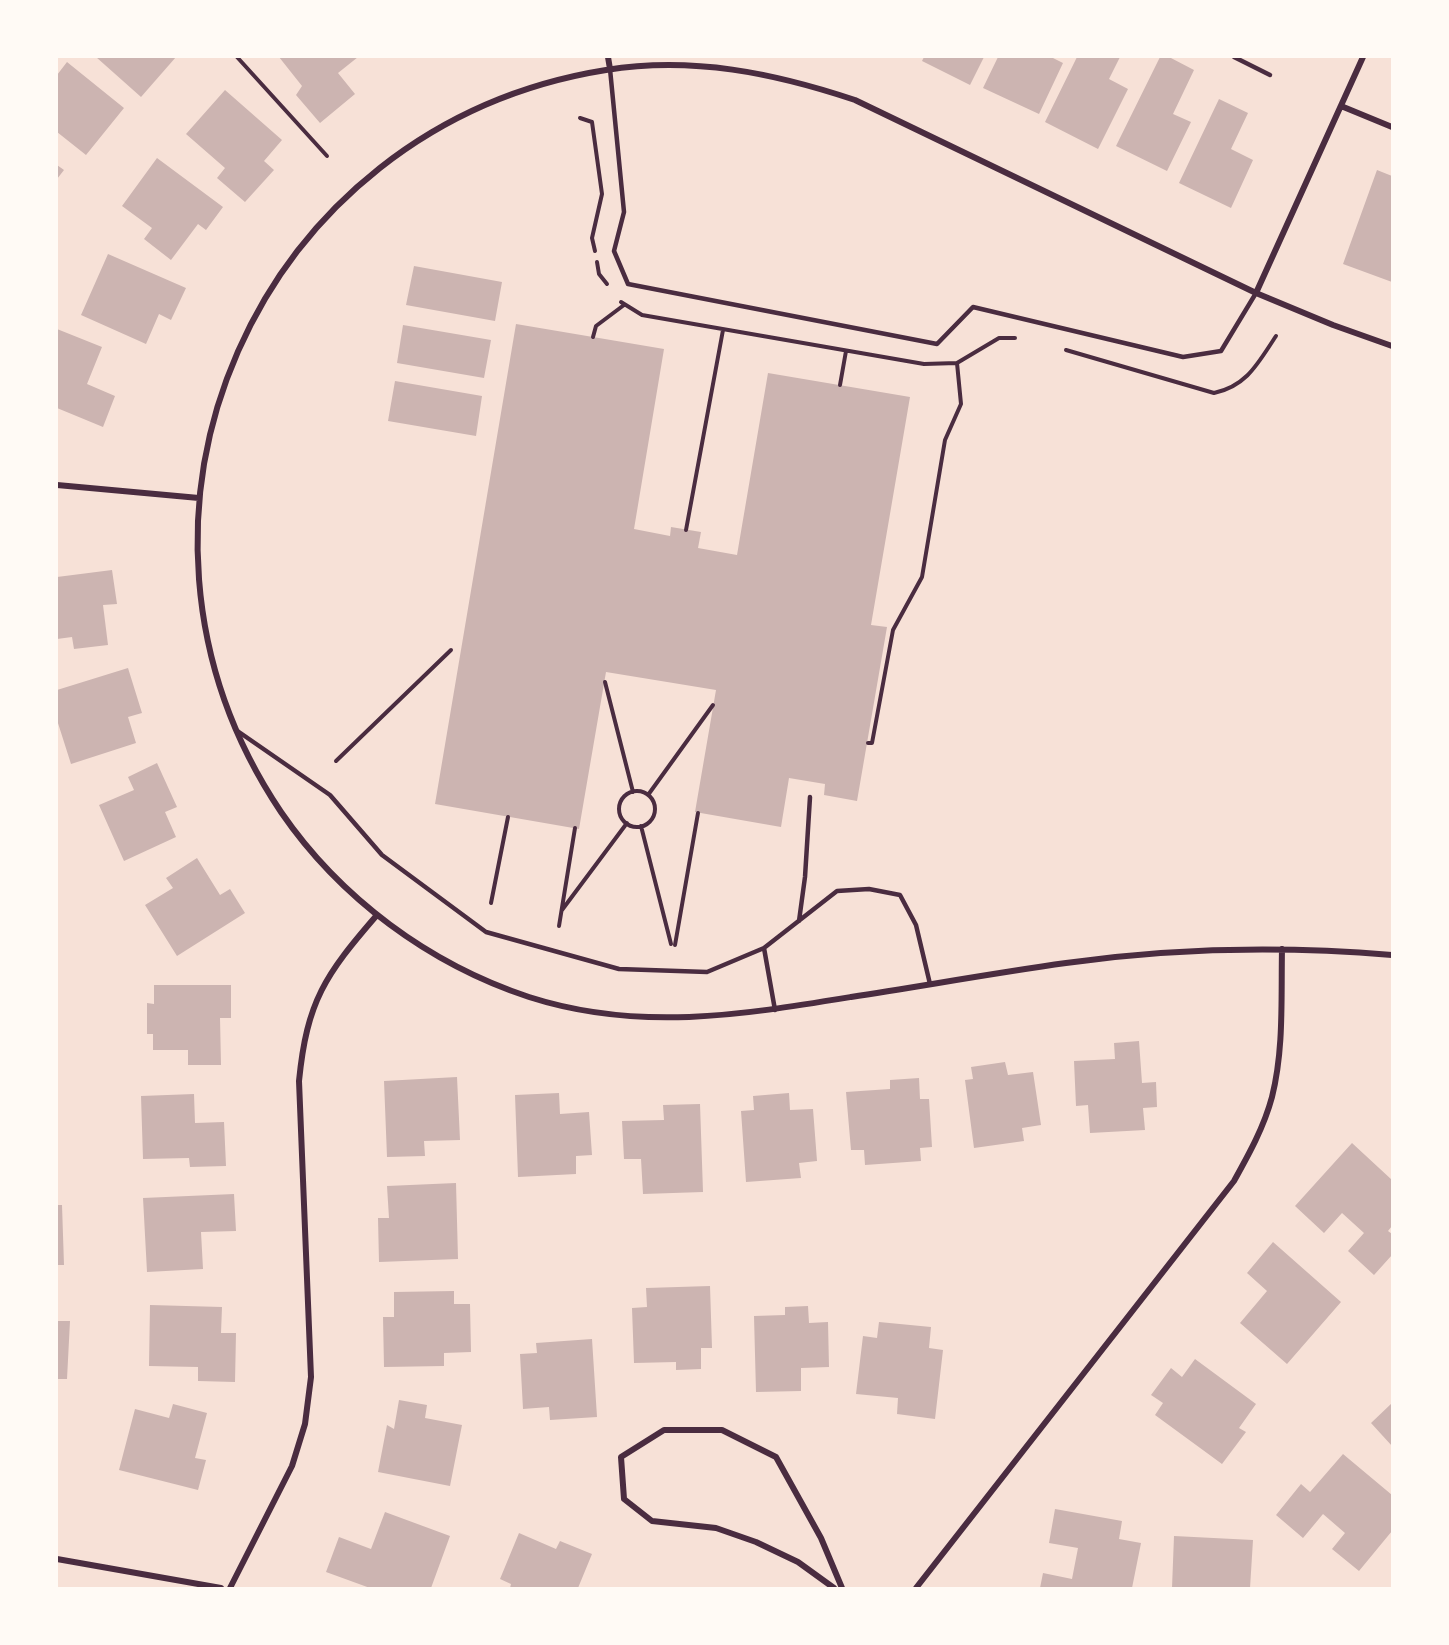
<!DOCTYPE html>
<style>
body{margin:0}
#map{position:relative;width:1449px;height:1645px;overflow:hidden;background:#f7e1d7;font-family:"Exo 2",sans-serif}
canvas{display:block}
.frame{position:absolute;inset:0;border:58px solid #fffaf5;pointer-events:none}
</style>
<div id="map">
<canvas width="1449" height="1645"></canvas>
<div class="frame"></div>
</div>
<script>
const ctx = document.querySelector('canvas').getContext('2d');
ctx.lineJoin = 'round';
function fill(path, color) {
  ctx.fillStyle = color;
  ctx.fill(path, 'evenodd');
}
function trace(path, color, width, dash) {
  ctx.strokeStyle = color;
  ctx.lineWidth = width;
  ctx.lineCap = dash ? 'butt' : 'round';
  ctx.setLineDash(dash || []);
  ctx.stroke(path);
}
fill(new Path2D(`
 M 96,57 L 176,57 L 141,97 Z
 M 279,57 L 358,57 L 338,73 L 355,94 L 320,123 L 296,95 L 302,86 Z
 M 924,57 L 984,57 L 970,85 L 922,61 Z
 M 998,57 L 1051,57 L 1063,63 L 1039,114 L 983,88 Z
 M 1077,57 L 1120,57 L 1109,79 L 1128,89 L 1098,149 L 1045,122 Z
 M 1160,57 L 1169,57 L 1194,70 L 1173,114 L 1191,122 L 1167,171 L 1116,146 Z
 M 67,62 L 124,108 L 86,155 L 57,132 L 57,75 Z
 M 225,90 L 282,140 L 264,161 L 274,170 L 245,202 L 217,178 L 225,168 L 186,134 Z
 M 1219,99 L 1248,113 L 1231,149 L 1253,160 L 1231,208 L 1179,183 Z
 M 157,158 L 223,207 L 206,230 L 198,224 L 171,260 L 144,239 L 152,228 L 122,206 Z
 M 57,165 L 64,170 L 57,179 Z
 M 1377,170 L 1392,176 L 1392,282 L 1343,264 Z
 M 108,254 L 186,288 L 171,320 L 159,314 L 146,344 L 81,315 Z
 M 414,266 L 502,282 L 495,321 L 406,305 Z
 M 516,324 L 664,349 L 634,529 L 670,536 L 671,527 L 701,532 L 698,548 L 737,555 L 768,373 L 910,397 L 871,625 L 887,627 L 857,801 L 824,795 L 825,784 L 789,778 L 781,827 L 695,812 L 716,690 L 606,672 L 579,829 L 435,804 Z
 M 403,325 L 491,340 L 484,378 L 397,363 Z
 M 57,329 L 102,347 L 87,384 L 115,396 L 103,427 L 57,408 Z
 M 395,381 L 482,396 L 476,436 L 388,421 Z
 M 112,570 L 117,604 L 103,605 L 108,645 L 74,649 L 72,637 L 57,639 L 57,577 Z
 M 128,668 L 142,713 L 128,717 L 136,743 L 71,764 L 57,720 L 57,690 Z
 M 157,763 L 177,807 L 165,812 L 176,837 L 124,861 L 99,805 L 134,790 L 128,777 Z
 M 197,858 L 220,895 L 230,889 L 245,913 L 177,956 L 145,905 L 173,888 L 166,878 Z
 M 154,985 L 231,985 L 231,1018 L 220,1018 L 221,1065 L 188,1065 L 188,1050 L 153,1050 L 153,1034 L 147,1034 L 147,1003 L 154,1004 Z
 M 1139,1041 L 1142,1083 L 1156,1082 L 1157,1107 L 1143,1108 L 1145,1130 L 1090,1133 L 1088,1105 L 1076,1106 L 1074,1061 L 1115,1059 L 1114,1043 Z
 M 1005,1062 L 1008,1075 L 1033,1072 L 1041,1125 L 1022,1128 L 1024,1141 L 974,1148 L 965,1080 L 973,1079 L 971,1067 Z
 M 457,1077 L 460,1140 L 424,1141 L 425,1156 L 387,1157 L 384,1081 Z
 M 919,1078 L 920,1099 L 929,1099 L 932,1147 L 920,1148 L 921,1161 L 865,1165 L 864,1150 L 851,1150 L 846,1092 L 890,1089 L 890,1080 Z
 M 559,1093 L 560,1114 L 589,1112 L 592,1155 L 576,1156 L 576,1174 L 518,1177 L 515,1095 Z
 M 789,1093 L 790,1110 L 813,1109 L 817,1161 L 799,1163 L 801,1178 L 746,1182 L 741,1111 L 754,1110 L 753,1096 Z
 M 194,1094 L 195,1123 L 224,1122 L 226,1166 L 190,1167 L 189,1158 L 143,1159 L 141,1096 Z
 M 700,1104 L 703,1192 L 643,1194 L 641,1159 L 624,1159 L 622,1121 L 664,1120 L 663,1105 Z
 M 1352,1143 L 1392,1180 L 1392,1226 L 1388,1231 L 1392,1234 L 1392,1255 L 1374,1275 L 1348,1251 L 1364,1233 L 1342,1213 L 1324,1233 L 1295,1206 Z
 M 456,1183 L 458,1259 L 379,1262 L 378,1218 L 389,1218 L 387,1186 Z
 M 234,1194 L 236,1231 L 201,1232 L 203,1269 L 147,1272 L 143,1198 Z
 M 57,1205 L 62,1205 L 64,1265 L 57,1265 Z
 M 1273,1242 L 1341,1302 L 1287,1364 L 1240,1323 L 1267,1291 L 1247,1273 Z
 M 710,1286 L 712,1348 L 701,1348 L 701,1369 L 676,1370 L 676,1362 L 634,1363 L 632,1308 L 647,1307 L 646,1288 Z
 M 454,1291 L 454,1304 L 470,1304 L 471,1352 L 444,1353 L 444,1366 L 384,1367 L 383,1317 L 394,1317 L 394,1292 Z
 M 150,1305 L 222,1307 L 221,1333 L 236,1333 L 235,1382 L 198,1381 L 198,1367 L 149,1366 Z
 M 808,1306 L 809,1323 L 828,1322 L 829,1367 L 801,1368 L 801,1391 L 756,1392 L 754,1316 L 785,1315 L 785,1307 Z
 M 57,1321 L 70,1321 L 67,1379 L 57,1379 Z
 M 879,1322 L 931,1327 L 929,1348 L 943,1350 L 935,1419 L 897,1414 L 898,1398 L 856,1394 L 863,1336 L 877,1338 Z
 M 592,1339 L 597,1417 L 550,1420 L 549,1407 L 523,1409 L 520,1354 L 537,1353 L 536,1343 Z
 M 1195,1359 L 1256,1404 L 1239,1428 L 1246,1432 L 1222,1464 L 1155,1415 L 1163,1403 L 1151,1395 L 1171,1368 L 1182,1377 Z
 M 399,1400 L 427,1405 L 425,1418 L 462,1425 L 450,1486 L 378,1472 L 387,1425 L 394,1429 Z
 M 1392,1403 L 1392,1446 L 1371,1423 Z
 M 173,1404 L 207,1413 L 195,1458 L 206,1460 L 198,1490 L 119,1470 L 135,1409 L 169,1418 Z
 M 1343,1454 L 1392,1495 L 1392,1531 L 1359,1571 L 1332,1549 L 1345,1533 L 1323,1514 L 1303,1538 L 1276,1515 L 1301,1484 L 1310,1492 Z
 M 1055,1509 L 1122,1521 L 1119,1539 L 1141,1543 L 1132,1588 L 1040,1588 L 1043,1573 L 1072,1579 L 1078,1548 L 1049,1543 Z
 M 385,1512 L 450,1536 L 431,1588 L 370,1588 L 326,1572 L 339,1537 L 371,1549 Z
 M 519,1533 L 556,1549 L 560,1541 L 592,1554 L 578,1588 L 510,1588 L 511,1584 L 500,1579 Z
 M 1174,1536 L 1253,1540 L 1250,1588 L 1172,1588 Z`), '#ccb4b1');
trace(new Path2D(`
 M 237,57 L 327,156
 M 580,118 L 592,122 L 602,194 L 592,238 L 595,251
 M 597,262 L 599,274 L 607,284
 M 621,302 L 642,315 L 924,364 L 957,363 L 999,338 L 1015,338
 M 593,337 L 596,326 L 624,305
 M 1066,350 L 1214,393 C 1247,386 1258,363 1276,336
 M 840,385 L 846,351
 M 686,530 L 723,330
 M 605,682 L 633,792
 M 868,743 L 872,743 L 893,630 L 922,577 L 945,440 L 961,404 L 957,363
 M 336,761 L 451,650
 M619 809a18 18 0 1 1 36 0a18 18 0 1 1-36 0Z
 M 648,795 L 713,705
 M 641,826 L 671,944
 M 491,903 L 508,817
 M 562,910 L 627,823
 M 559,926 L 575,828
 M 675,945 L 698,813`), '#4a2c40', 4);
trace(new Path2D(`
 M 1234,57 L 1270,75
 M 610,69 L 624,212 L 614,251 L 628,284 L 937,344 L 973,307 L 1183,357 L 1221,351 L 1256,293
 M 236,730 L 330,795 L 382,855 L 486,932 L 619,969 L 707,972 L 764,948 L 837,891 L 869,889 L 900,895 L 916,925 L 930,984
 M 799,921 L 805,877 L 810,797
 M 764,948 L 775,1010`), '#4a2c40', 4.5);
trace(new Path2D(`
 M 608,57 L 610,69
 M 1341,106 L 1392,127
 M 1256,293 L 1363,57
 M 1392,346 L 1333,325 L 1256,293 L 855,100 C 774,73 692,56 606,70 C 256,126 83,517 281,812 C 340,898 429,964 529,997 C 638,1032 741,1015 851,997 C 923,986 994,973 1066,963 C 1173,948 1284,946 1392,955
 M 57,485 L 199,498
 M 57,1559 L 221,1588
 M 230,1588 L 292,1466 L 305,1424 L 311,1377 L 299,1081 C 307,1001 325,975 377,915
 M 834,1588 L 798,1562 L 756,1542 L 716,1528 L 652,1521 L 624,1499 L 621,1457 L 664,1430 L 722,1430 L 776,1457 L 821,1538 L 842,1588
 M 916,1588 L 1234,1181 C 1249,1154 1264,1127 1272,1097 C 1284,1049 1281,999 1282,949`), '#4a2c40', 6);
</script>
